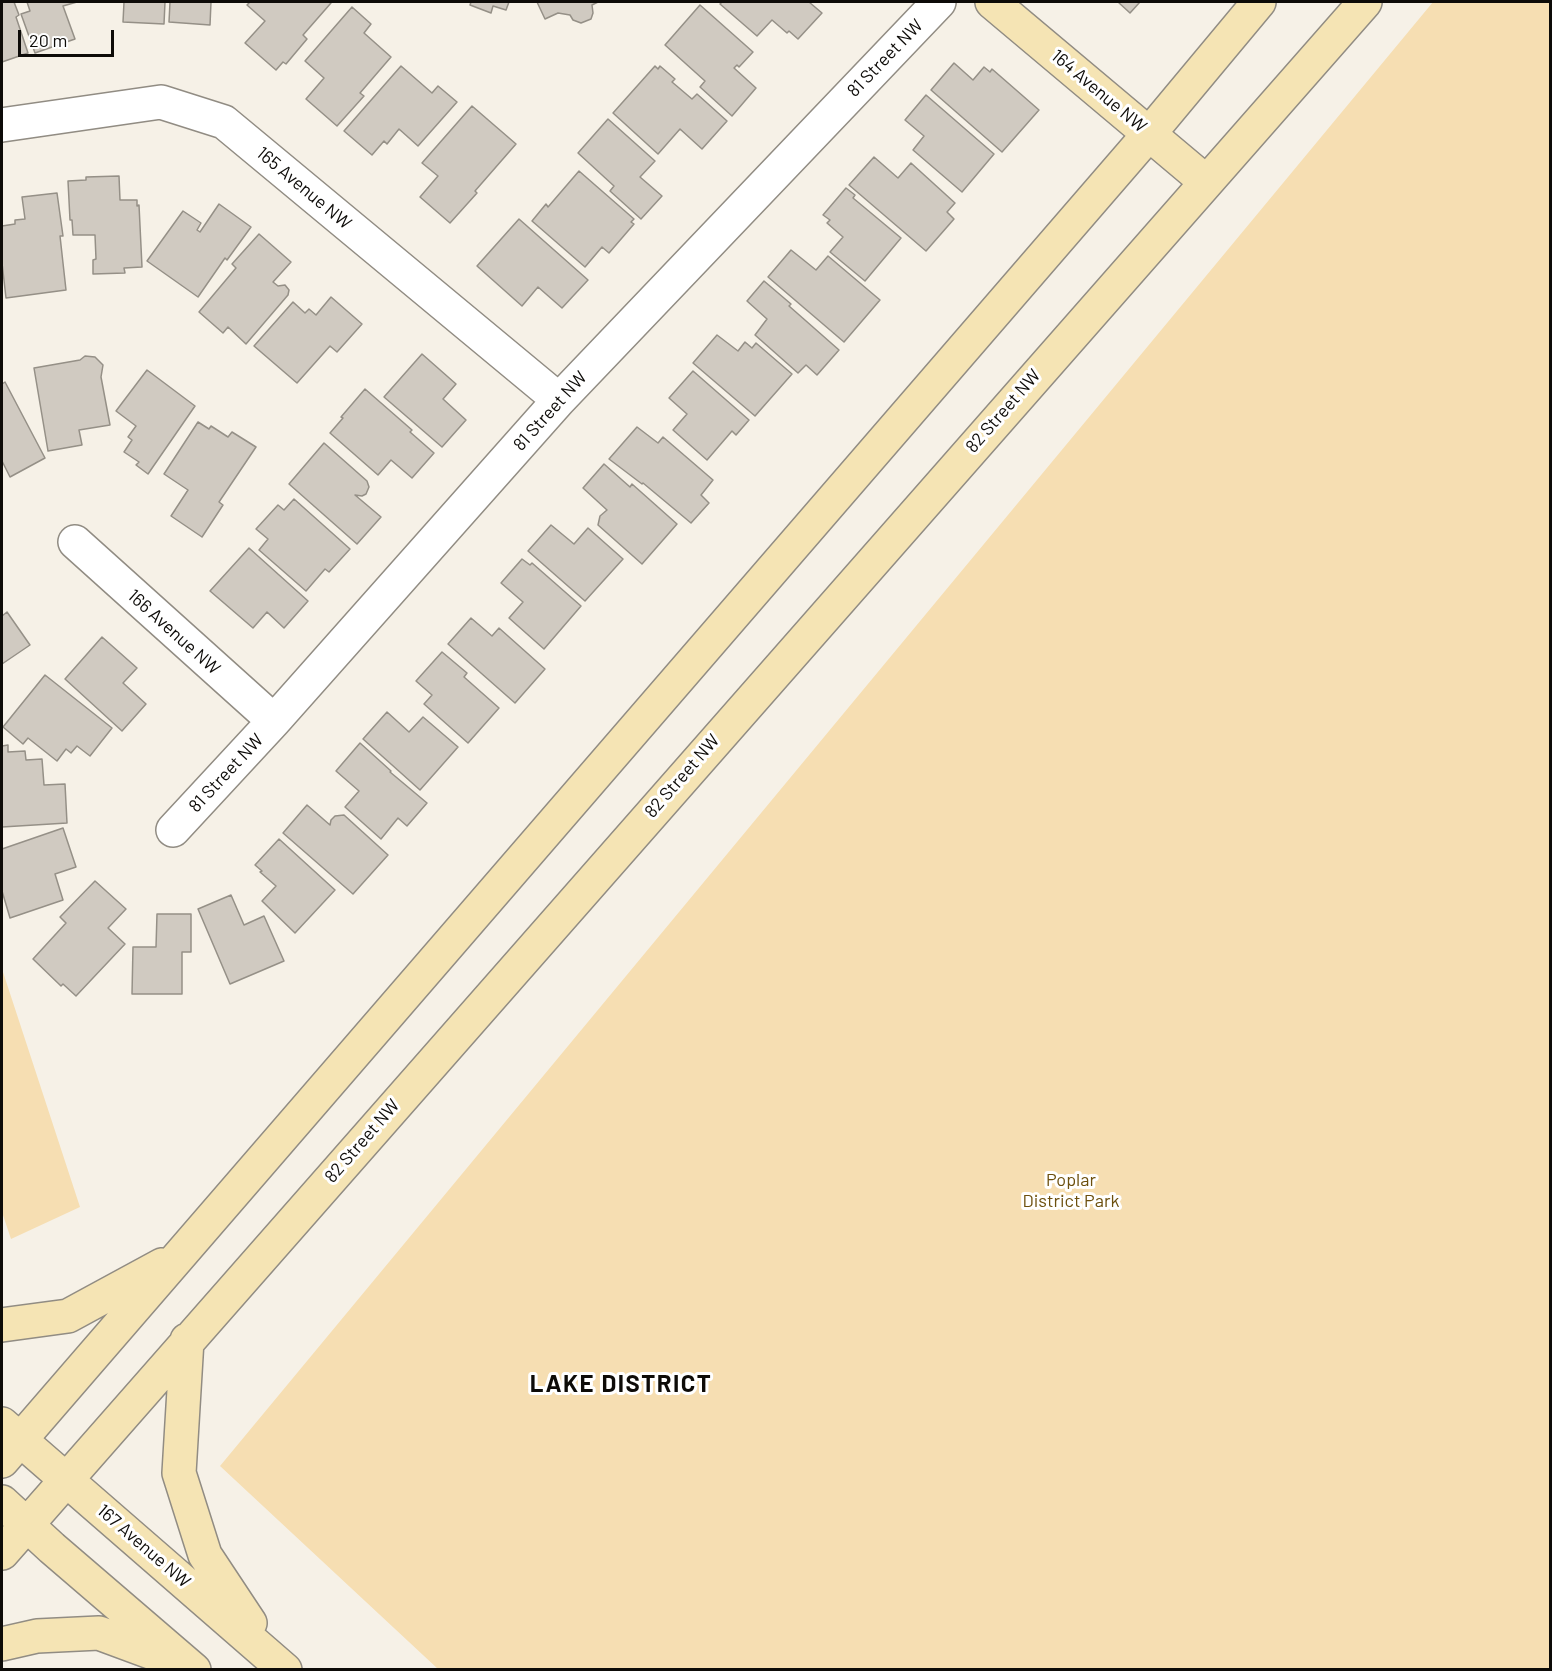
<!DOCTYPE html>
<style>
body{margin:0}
#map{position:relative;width:1552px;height:1671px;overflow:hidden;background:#f6f1e7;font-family:Barlow,sans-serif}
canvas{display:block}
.frame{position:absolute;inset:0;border:3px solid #0d0b08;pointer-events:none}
.scale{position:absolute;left:18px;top:30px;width:96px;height:27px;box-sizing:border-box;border:3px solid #0d0b08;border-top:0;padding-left:8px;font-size:18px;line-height:21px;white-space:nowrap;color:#0d0b08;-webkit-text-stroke:4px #fff;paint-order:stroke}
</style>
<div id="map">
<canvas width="1552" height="1671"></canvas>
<div class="frame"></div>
<div class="scale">20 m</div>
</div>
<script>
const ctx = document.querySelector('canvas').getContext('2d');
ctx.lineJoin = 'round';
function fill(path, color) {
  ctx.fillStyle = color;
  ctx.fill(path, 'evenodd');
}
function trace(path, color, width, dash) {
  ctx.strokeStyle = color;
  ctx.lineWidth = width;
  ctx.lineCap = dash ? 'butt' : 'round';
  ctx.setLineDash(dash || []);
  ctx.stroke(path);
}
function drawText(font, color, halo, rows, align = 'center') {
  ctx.font = font + ' Barlow,sans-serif';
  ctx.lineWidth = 6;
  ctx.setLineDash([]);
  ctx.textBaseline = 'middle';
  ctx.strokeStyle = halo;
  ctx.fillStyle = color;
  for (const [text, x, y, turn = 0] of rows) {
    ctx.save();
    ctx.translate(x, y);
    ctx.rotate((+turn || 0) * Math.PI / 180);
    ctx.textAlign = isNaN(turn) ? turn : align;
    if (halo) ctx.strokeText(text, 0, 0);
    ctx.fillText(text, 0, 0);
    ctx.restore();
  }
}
fill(new Path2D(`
 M 1433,2 L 1550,2 L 1550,1669 L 438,1669 L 220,1466 Z
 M 2,969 L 80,1207 L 11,1239 L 2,1212 Z`), '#f6deb2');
const building = new Path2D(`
 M 2,2 L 14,2 L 19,15 L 16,17 L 28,53 L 2,62 Z
 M 27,2 L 77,2 L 63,6 L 75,39 L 35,53 L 21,14 L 30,11 Z
 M 124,2 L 165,2 L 164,24 L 123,22 Z
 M 170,2 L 211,2 L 210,25 L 169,22 Z
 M 247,2 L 329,2 L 331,3 L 303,35 L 307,39 L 286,64 L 283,62 L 276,70 L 245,43 L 265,21 L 247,5 L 249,3 Z
 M 471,2 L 509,2 L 506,10 L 493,6 L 491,13 L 470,5 Z
 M 537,2 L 598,2 L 592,5 L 593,13 L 591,19 L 581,23 L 573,20 L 570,15 L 558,13 L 545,19 Z
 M 722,2 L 809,2 L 822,13 L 798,39 L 789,31 L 787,33 L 772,20 L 757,36 L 720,4 Z
 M 1118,2 L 1140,2 L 1130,13 Z
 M 700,5 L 753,52 L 739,67 L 737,65 L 734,68 L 756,88 L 732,116 L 700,87 L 705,81 L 665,45 Z
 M 352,7 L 371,24 L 364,33 L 391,57 L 360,93 L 364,96 L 337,126 L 306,99 L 324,78 L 305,61 Z
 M 954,63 L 973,80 L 984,67 L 990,72 L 992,69 L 1039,110 L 1002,152 L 931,90 Z
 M 401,66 L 432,93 L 438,86 L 457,102 L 418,146 L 399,129 L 387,144 L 384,141 L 372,155 L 344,131 Z
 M 655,66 L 658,69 L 660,66 L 675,79 L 672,82 L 692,99 L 697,94 L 727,121 L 702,149 L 680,129 L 658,154 L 613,113 Z
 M 926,95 L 994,154 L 962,192 L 913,150 L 924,136 L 905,120 Z
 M 472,106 L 516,144 L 475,191 L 477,193 L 450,223 L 420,197 L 438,176 L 422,163 Z
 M 608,119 L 655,161 L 640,177 L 662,196 L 641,219 L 610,191 L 614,186 L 578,153 Z
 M 874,157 L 898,178 L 911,163 L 955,203 L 947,212 L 954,219 L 926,251 L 849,185 Z
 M 579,171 L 634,219 L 631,222 L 634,224 L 609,253 L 602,247 L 585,267 L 532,221 L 546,204 L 548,207 Z
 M 119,176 L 120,200 L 137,200 L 137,206 L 139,205 L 142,267 L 124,268 L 125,273 L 93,274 L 93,260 L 96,259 L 95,235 L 73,235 L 72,220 L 70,220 L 68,181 L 86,180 L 86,177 Z
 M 846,188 L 855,195 L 853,198 L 901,238 L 865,281 L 830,252 L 843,237 L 827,223 L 830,220 L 823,215 Z
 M 57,193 L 63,236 L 60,236 L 66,290 L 6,298 L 2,263 L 2,226 L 15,224 L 15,220 L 25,219 L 22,197 Z
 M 219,204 L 251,227 L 227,260 L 225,258 L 198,297 L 147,261 L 183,211 L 201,223 L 197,230 L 200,232 Z
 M 519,219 L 588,280 L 562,308 L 538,287 L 522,306 L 477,266 Z
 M 259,234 L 291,262 L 273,282 L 278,286 L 285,285 L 289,290 L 288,295 L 246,344 L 228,327 L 223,333 L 199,312 L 236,268 L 232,264 Z
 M 791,250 L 816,270 L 828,256 L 880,300 L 844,342 L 768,277 Z
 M 764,281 L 791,304 L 789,306 L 839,350 L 817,375 L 806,365 L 798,373 L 755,335 L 767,319 L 747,301 Z
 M 331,297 L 362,324 L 337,352 L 330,346 L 297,383 L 254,346 L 293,302 L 305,313 L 309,309 L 316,315 Z
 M 717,335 L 738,351 L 745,342 L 752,348 L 756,343 L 792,374 L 755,416 L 693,363 Z
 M 422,354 L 456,384 L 443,399 L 466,420 L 442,447 L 384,397 Z
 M 85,356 L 95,357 L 103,365 L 101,377 L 110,425 L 79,430 L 82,445 L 48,451 L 34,368 L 80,360 Z
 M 147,370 L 195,406 L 148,474 L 136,465 L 139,462 L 124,452 L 132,440 L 128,437 L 136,426 L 116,411 Z
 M 693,371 L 749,420 L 736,435 L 732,431 L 707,460 L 673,430 L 687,414 L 669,398 Z
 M 5,382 L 45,458 L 10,477 L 2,461 L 2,384 Z
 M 365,389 L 412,430 L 410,432 L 434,453 L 412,478 L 391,460 L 378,475 L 330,433 L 343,418 L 341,417 Z
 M 198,422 L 209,429 L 211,426 L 228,437 L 232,432 L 256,447 L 219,502 L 223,505 L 202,537 L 171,516 L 188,490 L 164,474 Z
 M 637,427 L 658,443 L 663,437 L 713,480 L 701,495 L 709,503 L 691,523 L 643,483 L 642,484 L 609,459 Z
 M 324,443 L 367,481 L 369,487 L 366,494 L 362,496 L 355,495 L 381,517 L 357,544 L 289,484 Z
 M 604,464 L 630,487 L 632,484 L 677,524 L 642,564 L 598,525 L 600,516 L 607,510 L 583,488 Z
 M 294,499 L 350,549 L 329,572 L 325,569 L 306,591 L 259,550 L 268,539 L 256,529 L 278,505 L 284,510 Z
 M 551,525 L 574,544 L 588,528 L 623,559 L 585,601 L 528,551 Z
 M 249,548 L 308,601 L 284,628 L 267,612 L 253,628 L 210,591 Z
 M 522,559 L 530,565 L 532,563 L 581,606 L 544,649 L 509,618 L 523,602 L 501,583 Z
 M 7,612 L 30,645 L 2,664 L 2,616 Z
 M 471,618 L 492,636 L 499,628 L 545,669 L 515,703 L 448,644 Z
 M 102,637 L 137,668 L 123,683 L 146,704 L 122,731 L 65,679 Z
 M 442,652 L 467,673 L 464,677 L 499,708 L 468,743 L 424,704 L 432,695 L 416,681 Z
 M 45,675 L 112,728 L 90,756 L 77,746 L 71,753 L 66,749 L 57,761 L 28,738 L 23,744 L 3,727 Z
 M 387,712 L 409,732 L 423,717 L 458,747 L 420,790 L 363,739 Z
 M 360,743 L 391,771 L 390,772 L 427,803 L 407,826 L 398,818 L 381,839 L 345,807 L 359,791 L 336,771 Z
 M 8,745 L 8,752 L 25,751 L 26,760 L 42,759 L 44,785 L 65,784 L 67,823 L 2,827 L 2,746 Z
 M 307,805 L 330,825 L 331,820 L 335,816 L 344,815 L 388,855 L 353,894 L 283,833 Z
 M 63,828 L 76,867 L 55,874 L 63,900 L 10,918 L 2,891 L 2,849 Z
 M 279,839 L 335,890 L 295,933 L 262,901 L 276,886 L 260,872 L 262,871 L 255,865 Z
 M 95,881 L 126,909 L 108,928 L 125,944 L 76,996 L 63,984 L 61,986 L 33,959 L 66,923 L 60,917 Z
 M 231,895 L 244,925 L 264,916 L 284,961 L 230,984 L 198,909 Z
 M 157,914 L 191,914 L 191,952 L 182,952 L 182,994 L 132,994 L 133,947 L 156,947 Z`);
fill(building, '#d0cac1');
trace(building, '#959087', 1.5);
const street = new Path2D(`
 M 2,125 L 161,102 L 224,122 L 559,400
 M 75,542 L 274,721
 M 173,830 L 274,721 L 559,400 L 939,2`);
const secondary = new Path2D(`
 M 992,2 L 1205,181
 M 2,1325 L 68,1316 L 162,1265
 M 187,1340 L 179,1473 L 205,1555 L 250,1623
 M 2,1424 L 285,1670
 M 2,1461 L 1149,134 L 1259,2
 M 2,1502 L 52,1548 L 194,1670
 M 2,1553 L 1365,2
 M 2,1644 L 37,1636 L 99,1633 L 161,1656 L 170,1662`);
trace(street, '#918c83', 36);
trace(secondary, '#918c83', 36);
trace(street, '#fff', 33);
trace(secondary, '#f5e4b4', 33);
drawText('18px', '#0d0b08', '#fff', [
 ["81 Street NW",885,58,-46],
 ["164 Avenue NW",1099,91,40],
 ["165 Avenue NW",304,188,40],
 ["81 Street NW",550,411,-48],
 ["82 Street NW",1003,411,-49],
 ["166 Avenue NW",174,632,42],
 ["81 Street NW",226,773,-47],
 ["82 Street NW",682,776,-49],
 ["82 Street NW",362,1141,-49],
 ["167 Avenue NW",144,1546,41]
]);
drawText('18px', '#6c4f0d', '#fff', [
 ["Poplar",1071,1180],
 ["District Park",1071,1201]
]);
ctx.letterSpacing = '1.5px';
drawText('bold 24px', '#0d0b08', '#fff', [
 ["LAKE DISTRICT",621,1384]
]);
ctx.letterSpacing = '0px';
</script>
